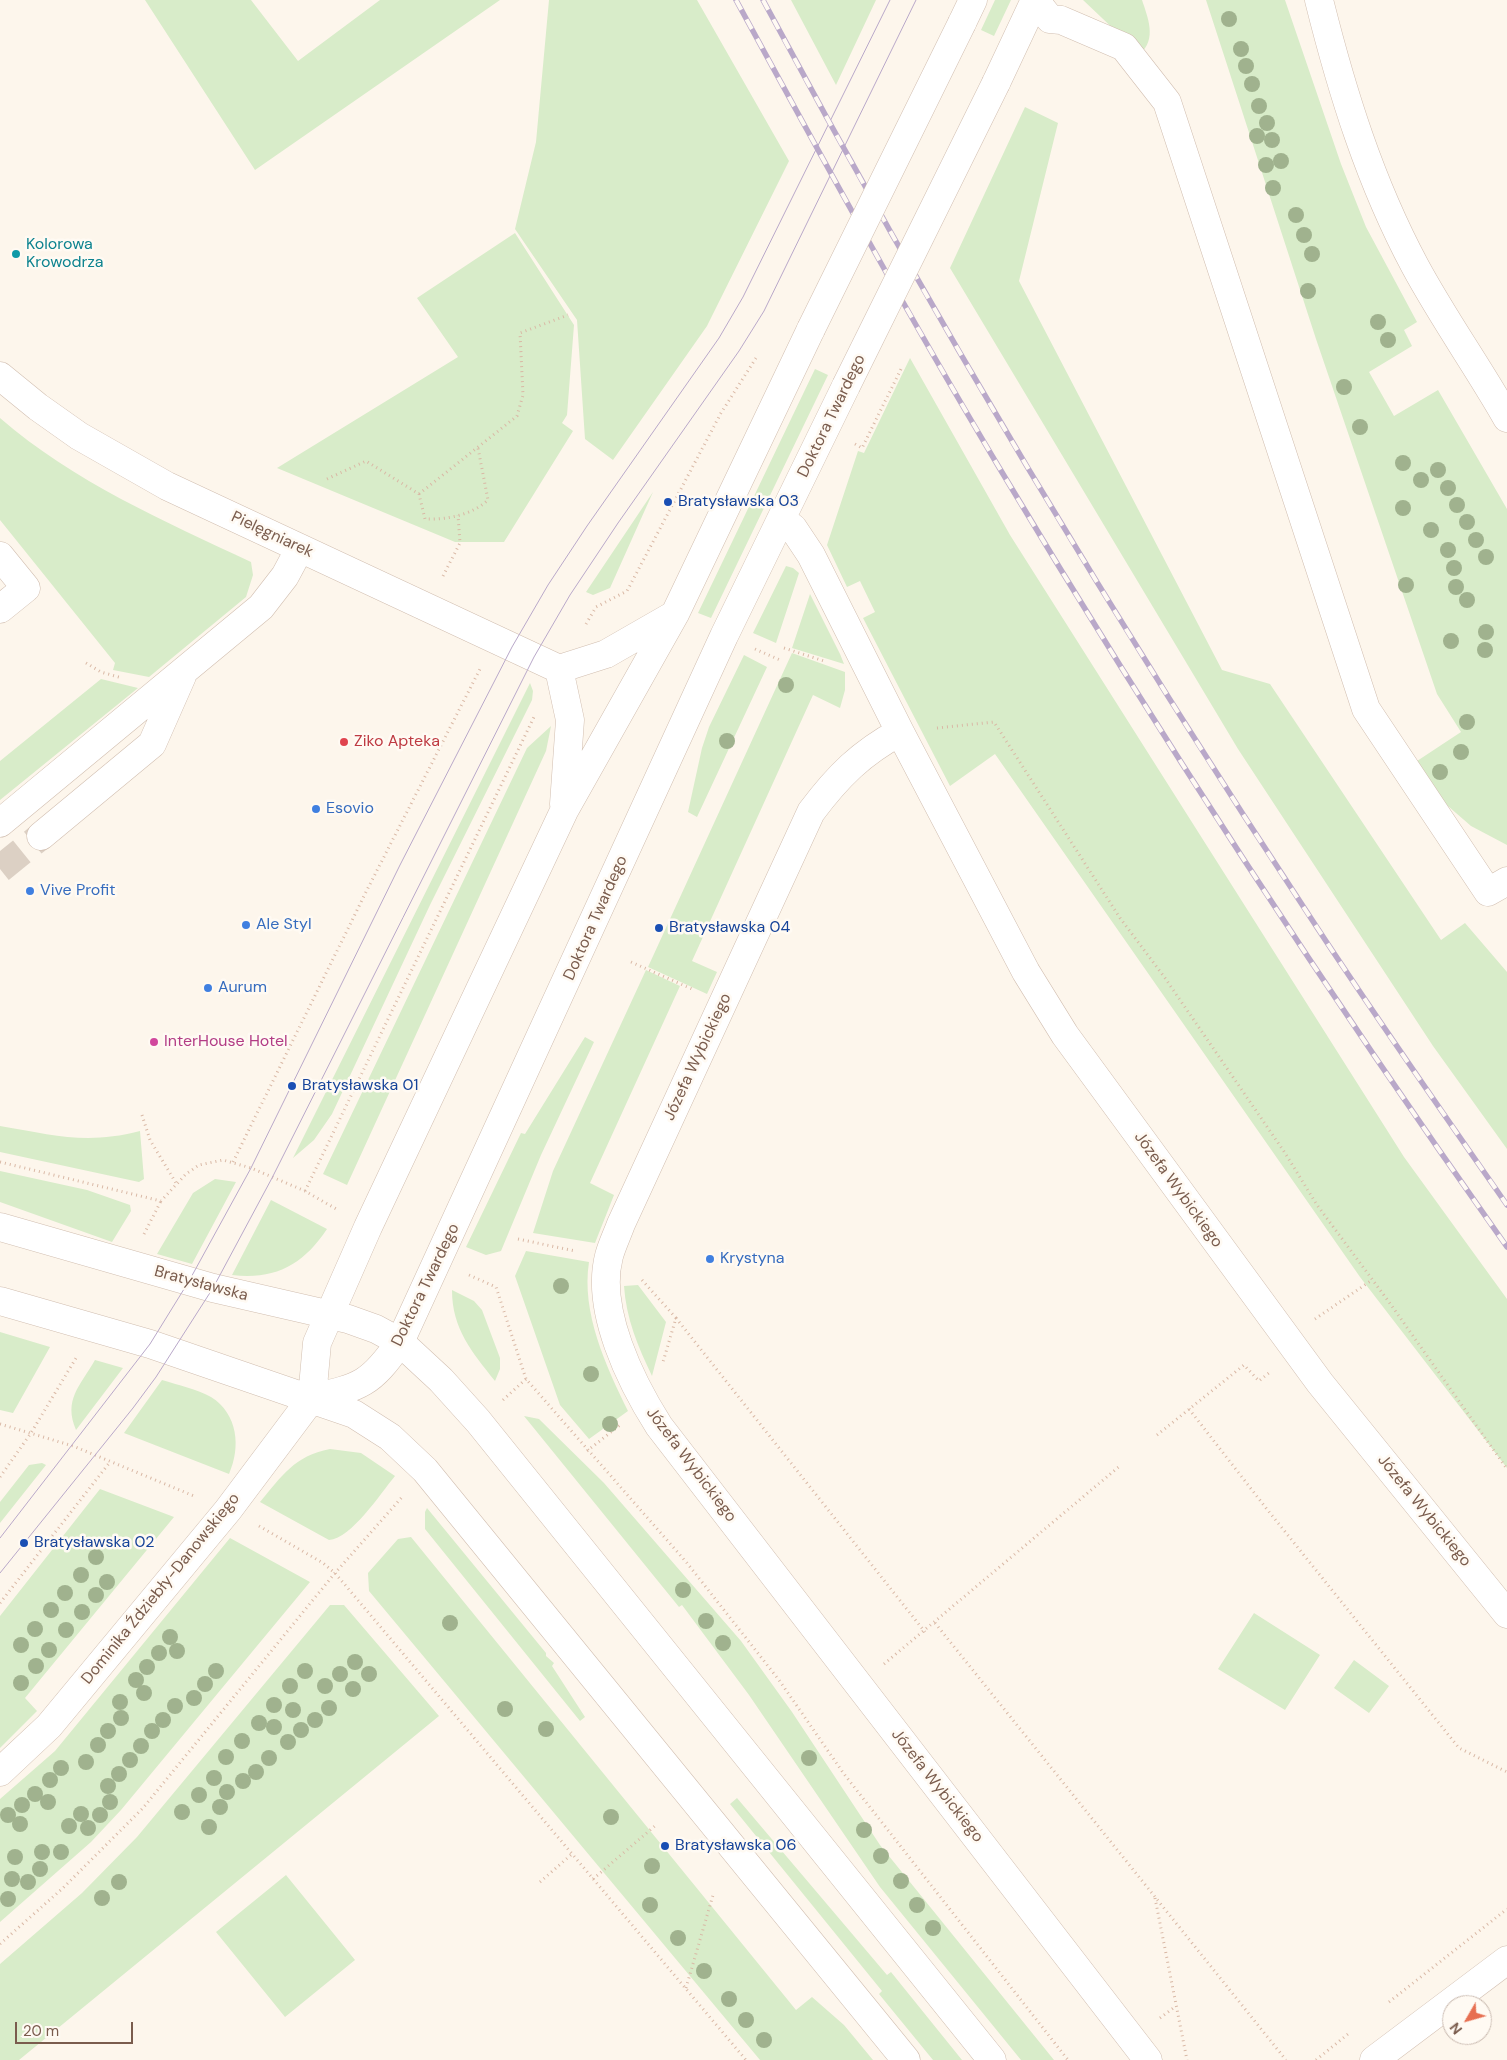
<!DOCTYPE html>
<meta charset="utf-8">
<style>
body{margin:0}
#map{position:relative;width:1507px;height:2060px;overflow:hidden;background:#fdf6ec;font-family:"DM Sans",sans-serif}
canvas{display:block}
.north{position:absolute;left:1442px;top:1995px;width:50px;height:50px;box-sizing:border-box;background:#fffaf3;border:1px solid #cabbb1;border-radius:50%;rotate:232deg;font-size:14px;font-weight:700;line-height:20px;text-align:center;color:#7a5c4d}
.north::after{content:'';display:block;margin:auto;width:18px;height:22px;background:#e76f51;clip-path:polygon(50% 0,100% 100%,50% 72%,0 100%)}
.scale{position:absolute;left:15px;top:2022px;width:118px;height:22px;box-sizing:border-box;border:2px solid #7a5c4d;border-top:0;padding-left:6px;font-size:15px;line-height:18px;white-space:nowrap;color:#7a5c4d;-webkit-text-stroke:4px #fffaf3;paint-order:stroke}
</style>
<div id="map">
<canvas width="1507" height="2060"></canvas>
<div class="north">N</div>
<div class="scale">20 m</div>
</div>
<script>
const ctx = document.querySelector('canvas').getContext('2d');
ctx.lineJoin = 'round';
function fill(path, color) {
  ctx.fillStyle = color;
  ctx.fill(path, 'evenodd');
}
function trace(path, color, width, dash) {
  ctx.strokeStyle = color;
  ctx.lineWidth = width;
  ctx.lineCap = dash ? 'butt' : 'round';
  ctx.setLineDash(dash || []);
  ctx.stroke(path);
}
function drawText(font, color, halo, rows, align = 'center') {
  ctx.font = font + ' "DM Sans",sans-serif';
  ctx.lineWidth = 5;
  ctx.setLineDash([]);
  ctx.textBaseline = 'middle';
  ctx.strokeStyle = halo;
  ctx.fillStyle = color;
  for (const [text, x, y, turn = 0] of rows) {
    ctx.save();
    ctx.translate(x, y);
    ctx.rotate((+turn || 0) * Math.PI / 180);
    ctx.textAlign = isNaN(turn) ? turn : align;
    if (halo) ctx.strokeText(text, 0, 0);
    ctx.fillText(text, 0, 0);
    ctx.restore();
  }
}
fill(new Path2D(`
 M 145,0 L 251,0 L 298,61 L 380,0 L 500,0 L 255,170 Z
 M 549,0 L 697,0 L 789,161 L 707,326 L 613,460 L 585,439 L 577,320 L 515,229 L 536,142 Z
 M 791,0 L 876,0 L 836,85 Z
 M 995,0 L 1011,0 L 994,36 L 981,30 Z
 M 1083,0 L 1142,0 C 1148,18 1157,39 1140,54 Z
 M 1206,0 L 1285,0 L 1341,164 L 1366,227 L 1417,322 L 1404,330 L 1412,346 L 1369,372 L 1394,416 L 1438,390 L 1507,509 L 1507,845 L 1471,826 L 1441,800 L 1414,763 L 1461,732 L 1437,694 L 1316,339 Z
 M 1025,107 L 1058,123 L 1019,281 L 1222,670 L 1270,684 L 1441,940 L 1465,923 L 1507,972 L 1507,1149 L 1433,1046 L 1238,749 L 950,268 Z
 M 515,233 L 574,325 L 567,415 L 562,423 L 573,431 L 504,542 L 455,542 L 277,468 L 458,357 L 417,298 Z
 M 910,358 L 1010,535 L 1404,1157 L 1507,1299 L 1507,1468 L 1360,1277 L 995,754 L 950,786 L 863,618 L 875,612 L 860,581 L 847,587 L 827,545 L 858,451 L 864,453 Z
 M 815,369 L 828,375 L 711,618 L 698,613 Z
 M 0,418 C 74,482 164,521 251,562 L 253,575 L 246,597 L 149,677 L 113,670 L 115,663 L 0,520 Z
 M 653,492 L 610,588 L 593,595 L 586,592 Z
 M 786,566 L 793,568 L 799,573 L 776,643 L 753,633 Z
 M 810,594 L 840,654 L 844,664 L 792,648 Z
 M 792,653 L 845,672 L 845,690 L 840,708 L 813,695 L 692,961 L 717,972 L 707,994 L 648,967 Z
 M 744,655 L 767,667 L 697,817 L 688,812 L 702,748 L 709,727 Z
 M 101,679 L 138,688 L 0,800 L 0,761 Z
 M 530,683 L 533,691 L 532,700 L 430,905 L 332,1114 L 314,1140 L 293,1158 Z
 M 551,726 L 546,751 L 347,1185 L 323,1174 L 527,748 Z
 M 646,970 L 680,986 L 590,1183 L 614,1195 L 595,1243 L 533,1233 L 553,1171 Z
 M 585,1037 L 594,1042 L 541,1155 L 501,1251 L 486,1255 L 466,1247 L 521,1133 L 525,1134 Z
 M 0,1126 C 54,1135 86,1145 140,1131 L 144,1179 L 139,1182 L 0,1152 Z
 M 0,1171 L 87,1190 L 130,1205 L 131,1211 L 112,1242 L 0,1202 Z
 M 215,1179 L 236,1182 L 192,1264 L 157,1254 L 193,1193 Z
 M 271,1200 L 327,1229 C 303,1265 275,1280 232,1275 Z
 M 526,1251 L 589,1262 C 581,1313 606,1366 628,1411 L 589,1439 L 560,1405 L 515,1276 Z
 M 638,1285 L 666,1322 L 652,1376 C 638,1347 626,1318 624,1286 Z
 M 452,1290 L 474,1301 L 482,1310 L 500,1358 L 500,1369 L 495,1381 C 472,1352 452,1329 452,1290 Z
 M 0,1332 L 50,1347 L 13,1413 L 0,1410 Z
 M 95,1360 L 123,1368 L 76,1430 C 63,1400 80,1386 95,1360 Z
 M 162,1380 C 178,1385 197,1389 211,1397 C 238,1414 241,1447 229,1474 L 124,1433 Z
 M 524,1416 L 539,1419 L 604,1483 L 741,1641 L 792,1712 L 880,1845 L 1054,2060 L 1021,2060 L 880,1887 L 749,1695 L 682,1605 L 679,1607 Z
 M 330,1449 L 361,1453 L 395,1476 C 380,1494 352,1538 329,1540 L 260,1502 C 282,1476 294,1456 330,1449 Z
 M 42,1463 L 46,1465 L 0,1523 L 0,1502 L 29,1465 Z
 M 100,1489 L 174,1517 L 25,1698 L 37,1711 L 0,1748 L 0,1616 Z
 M 427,1508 L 546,1653 L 546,1656 L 554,1663 L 552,1666 L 585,1717 L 580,1721 L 425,1529 L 425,1512 Z
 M 411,1537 L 796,2010 L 812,1997 L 844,2025 L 873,2060 L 760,2060 L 369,1591 L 368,1573 L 398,1539 Z
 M 230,1538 L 310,1582 L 121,1810 L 91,1842 L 0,1922 L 0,1799 L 55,1751 Z
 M 330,1605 L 344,1605 L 439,1716 L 19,2060 L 0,2060 L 0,1964 L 82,1893 L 137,1837 Z
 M 1254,1613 L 1320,1655 L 1285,1710 L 1218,1669 Z
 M 1354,1660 L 1389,1686 L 1369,1713 L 1334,1688 Z
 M 737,1798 L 887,1975 L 891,1972 L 962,2060 L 933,2060 L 879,1994 L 882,1991 L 730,1804 Z
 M 286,1875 L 355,1960 L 285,2017 L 216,1932 Z`), '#d8ecc9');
trace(new Path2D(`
 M 0,869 L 41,836`), '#dcd0c4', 28, [28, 14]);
const minor = new Path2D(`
 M 1035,0 L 1050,19 L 1061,20 L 1124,47 L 1167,102 L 1366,709 L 1488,892 L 1507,881
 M 1319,0 C 1342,92 1370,182 1415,266 C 1443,318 1478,367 1507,418
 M 962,23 L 973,0
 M 996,83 L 1035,0
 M 0,376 L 38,407 L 79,436 L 167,486 L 559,669 L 606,654 L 674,615
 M 781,519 L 793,528 L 811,555 L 900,732 L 1026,972 L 1065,1035 L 1320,1383 L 1507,1614
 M 0,556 L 26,588 L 0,609
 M 559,669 L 570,720 L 564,804
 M 900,732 C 861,753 838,776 811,812 L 621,1224 C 617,1235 612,1245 609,1256 C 595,1310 631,1382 659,1426 L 1148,2060
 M 0,823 L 261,607 L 285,576 L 300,548
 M 41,836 L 152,744 L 182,676
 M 0,1227 L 213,1288 L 348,1319 L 376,1329 L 400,1342 L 441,1380 L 478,1421 L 992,2060
 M 0,1301 L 150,1344 L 354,1414 L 390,1437 L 425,1470 L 906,2060
 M 312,1398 L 317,1343 L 368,1227 L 564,811 L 675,614 L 811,329
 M 312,1398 C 361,1387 371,1384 400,1342 L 724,636 L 846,386
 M 0,1772 L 49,1726 L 228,1510 L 312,1398
 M 1374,2060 L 1507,1960`);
trace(minor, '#d1beb0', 29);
trace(new Path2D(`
 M 855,444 L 862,448 L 901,369
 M 327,479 L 366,461 L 419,494 L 425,519 C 446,520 472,515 488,500 L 478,448
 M 419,494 L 517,416 L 523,395 L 520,333 L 568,315
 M 443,576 L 460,543 L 458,515
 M 586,624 L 596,607 L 627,591 L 721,413 L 756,358
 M 784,648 L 824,661
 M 755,649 L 780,660
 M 86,663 L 101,672 L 122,678
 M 937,728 L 994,722 L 1120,918 L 1165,978 L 1285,1153 L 1317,1205 L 1389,1302 L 1507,1469
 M 631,962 L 692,989
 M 142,1115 L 150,1140 L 176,1183
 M 0,1162 L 161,1201 L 186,1174 L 199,1165 L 223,1160 L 251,1168 L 305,1191 L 338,1210
 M 233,1162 L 367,890 L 480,669
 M 305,1191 L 534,717
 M 144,1234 L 161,1201
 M 518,1239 L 575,1251
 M 469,1275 L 496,1287 L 526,1379 L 687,1563 L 779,1680 L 844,1774 L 1068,2060
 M 642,1280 L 676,1318 L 663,1362
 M 676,1318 L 925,1632
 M 1315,1319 L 1372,1280
 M 503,1400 L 526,1379
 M 1189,1409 L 1266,1508 L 1459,1748 L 1507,1772
 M 0,1424 L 73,1446 L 194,1496
 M 1157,1435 L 1244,1365 L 1259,1381 L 1270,1372
 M 587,1451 L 620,1425
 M 0,1477 L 31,1433 L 76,1358
 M 259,1526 L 323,1563 L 335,1573 L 746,2060
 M 0,1603 L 110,1462
 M 935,1623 L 1286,2060
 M 884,1664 L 1121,1465
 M 593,1879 L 656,1825
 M 540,1882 L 572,1854
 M 1155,1898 L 1187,2060
 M 0,1944 L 63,1888 L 143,1808 L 335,1573 L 402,1497
 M 686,1988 L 713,1895
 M 1389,2002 L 1507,1909
 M 1160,2018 L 1176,2006
 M 1316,2060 L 1348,2034`), '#d9b8a5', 3, [1, 4]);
trace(minor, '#fff', 28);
trace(new Path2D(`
 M 0,1538 L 150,1344 L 189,1281 L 251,1168 L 400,865 L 512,647 L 548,585 L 587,526 L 719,338 L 743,297 L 890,0
 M 0,1573 L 133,1408 L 156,1377 L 213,1288 L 272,1178 L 534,657 L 570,595 L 618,523 L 739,351 L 764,311 L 916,0`), '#b9a8c9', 1);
const rail = new Path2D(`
 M 736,0 C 822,158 908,315 1000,469 C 1159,735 1328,994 1507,1247
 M 763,0 C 933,318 1119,628 1318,929 C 1379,1022 1443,1113 1507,1205`);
trace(rail, '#b9a8c9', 5.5);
trace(rail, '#fffaf3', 4, [11]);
const minorBridge = new Path2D(`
 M 811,329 L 962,23
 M 846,386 L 996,83`);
trace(minorBridge, '#d1beb0', 29, []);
trace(minorBridge, '#fff', 28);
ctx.fillStyle = '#a0b28e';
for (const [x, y] of [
 [1229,19],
 [1241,49],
 [1246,66],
 [1252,84],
 [1259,106],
 [1267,123],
 [1257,136],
 [1272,140],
 [1281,161],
 [1266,165],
 [1273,188],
 [1296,215],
 [1304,235],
 [1312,254],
 [1308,291],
 [1378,322],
 [1388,340],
 [1344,387],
 [1360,427],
 [1403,463],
 [1438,470],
 [1421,480],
 [1448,488],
 [1457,505],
 [1403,508],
 [1467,522],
 [1431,530],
 [1476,540],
 [1448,550],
 [1486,557],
 [1454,568],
 [1406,585],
 [1456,587],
 [1467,600],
 [1486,632],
 [1451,641],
 [1485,650],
 [786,685],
 [1467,722],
 [727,741],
 [1461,752],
 [1440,772],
 [561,1286],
 [591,1374],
 [610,1424],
 [96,1557],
 [81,1575],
 [107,1582],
 [683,1590],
 [65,1593],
 [96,1595],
 [51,1610],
 [82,1612],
 [706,1621],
 [450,1623],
 [35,1629],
 [66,1630],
 [170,1637],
 [723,1643],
 [21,1645],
 [49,1650],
 [177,1651],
 [159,1653],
 [355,1662],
 [36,1666],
 [147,1667],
 [216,1671],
 [305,1671],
 [340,1674],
 [369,1674],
 [136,1680],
 [21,1683],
 [205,1684],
 [290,1686],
 [325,1686],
 [353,1689],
 [144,1693],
 [194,1698],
 [120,1702],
 [274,1705],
 [175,1706],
 [329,1708],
 [505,1709],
 [293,1710],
 [121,1718],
 [163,1720],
 [315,1720],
 [259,1723],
 [274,1727],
 [546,1729],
 [301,1730],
 [108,1731],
 [152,1731],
 [242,1741],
 [288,1742],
 [98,1745],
 [141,1746],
 [226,1757],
 [269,1758],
 [809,1758],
 [130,1760],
 [86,1762],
 [61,1768],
 [256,1772],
 [119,1774],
 [214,1778],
 [50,1780],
 [243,1781],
 [108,1786],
 [227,1792],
 [35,1794],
 [199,1795],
 [48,1802],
 [110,1802],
 [22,1805],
 [220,1807],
 [182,1812],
 [81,1814],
 [8,1815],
 [100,1815],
 [611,1817],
 [20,1824],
 [69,1826],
 [209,1827],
 [88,1828],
 [864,1830],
 [42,1852],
 [61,1852],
 [881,1856],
 [15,1857],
 [652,1866],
 [40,1869],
 [12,1879],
 [901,1881],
 [28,1882],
 [119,1882],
 [102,1898],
 [8,1899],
 [650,1905],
 [917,1905],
 [933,1928],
 [678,1938],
 [704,1971],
 [729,1999],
 [746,2020],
 [764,2040]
]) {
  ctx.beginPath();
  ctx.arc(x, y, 8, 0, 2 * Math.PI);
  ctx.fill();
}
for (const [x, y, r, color] of [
 [16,254,5,"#0f9aa8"],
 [668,502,5,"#1a4fb4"],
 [344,742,5,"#e0444e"],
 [316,809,5,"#3f7fe0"],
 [30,891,5,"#3f7fe0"],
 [246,925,5,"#3f7fe0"],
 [659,928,5,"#1a4fb4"],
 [208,988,5,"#3f7fe0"],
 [154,1042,5,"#d1479c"],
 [292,1086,5,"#1a4fb4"],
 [710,1259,5,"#3f7fe0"],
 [24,1543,5,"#1a4fb4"],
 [665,1846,5,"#1a4fb4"]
]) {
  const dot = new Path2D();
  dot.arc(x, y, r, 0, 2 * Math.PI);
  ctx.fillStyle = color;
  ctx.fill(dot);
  trace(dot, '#fffaf3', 2);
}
drawText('16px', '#0d838f', '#fffaf3', [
 ["Kolorowa",26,245],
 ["Krowodrza",26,263]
], 'left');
drawText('16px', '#7a5c4d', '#fffaf3', [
 ["Doktora Twardego",832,416,-64],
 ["Pielęgniarek",272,535,25],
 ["Doktora Twardego",596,918,-66],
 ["Józefa Wybickiego",698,1057,-65],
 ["Józefa Wybickiego",1178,1190,54],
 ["Bratysławska",201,1284,15],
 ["Doktora Twardego",426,1285,-64],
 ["Józefa Wybickiego",691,1465,53],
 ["Józefa Wybickiego",1424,1511,51],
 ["Dominika Ździebły-Danowskiego",161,1589,-51],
 ["Józefa Wybickiego",937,1786,52]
]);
drawText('16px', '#164399', '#fffaf3', [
 ["Bratysławska 03",678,502],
 ["Bratysławska 04",669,928],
 ["Bratysławska 01",302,1086],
 ["Bratysławska 02",34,1543],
 ["Bratysławska 06",675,1846]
], 'left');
drawText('16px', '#be3a42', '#fffaf3', [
 ["Ziko Apteka",354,742]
], 'left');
drawText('16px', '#366cbe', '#fffaf3', [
 ["Esovio",326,809],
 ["Vive Profit",40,891],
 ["Ale Styl",256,925],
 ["Aurum",218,988],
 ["Krystyna",720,1259]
], 'left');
drawText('16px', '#b23c85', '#fffaf3', [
 ["InterHouse Hotel",164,1042]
], 'left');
</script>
